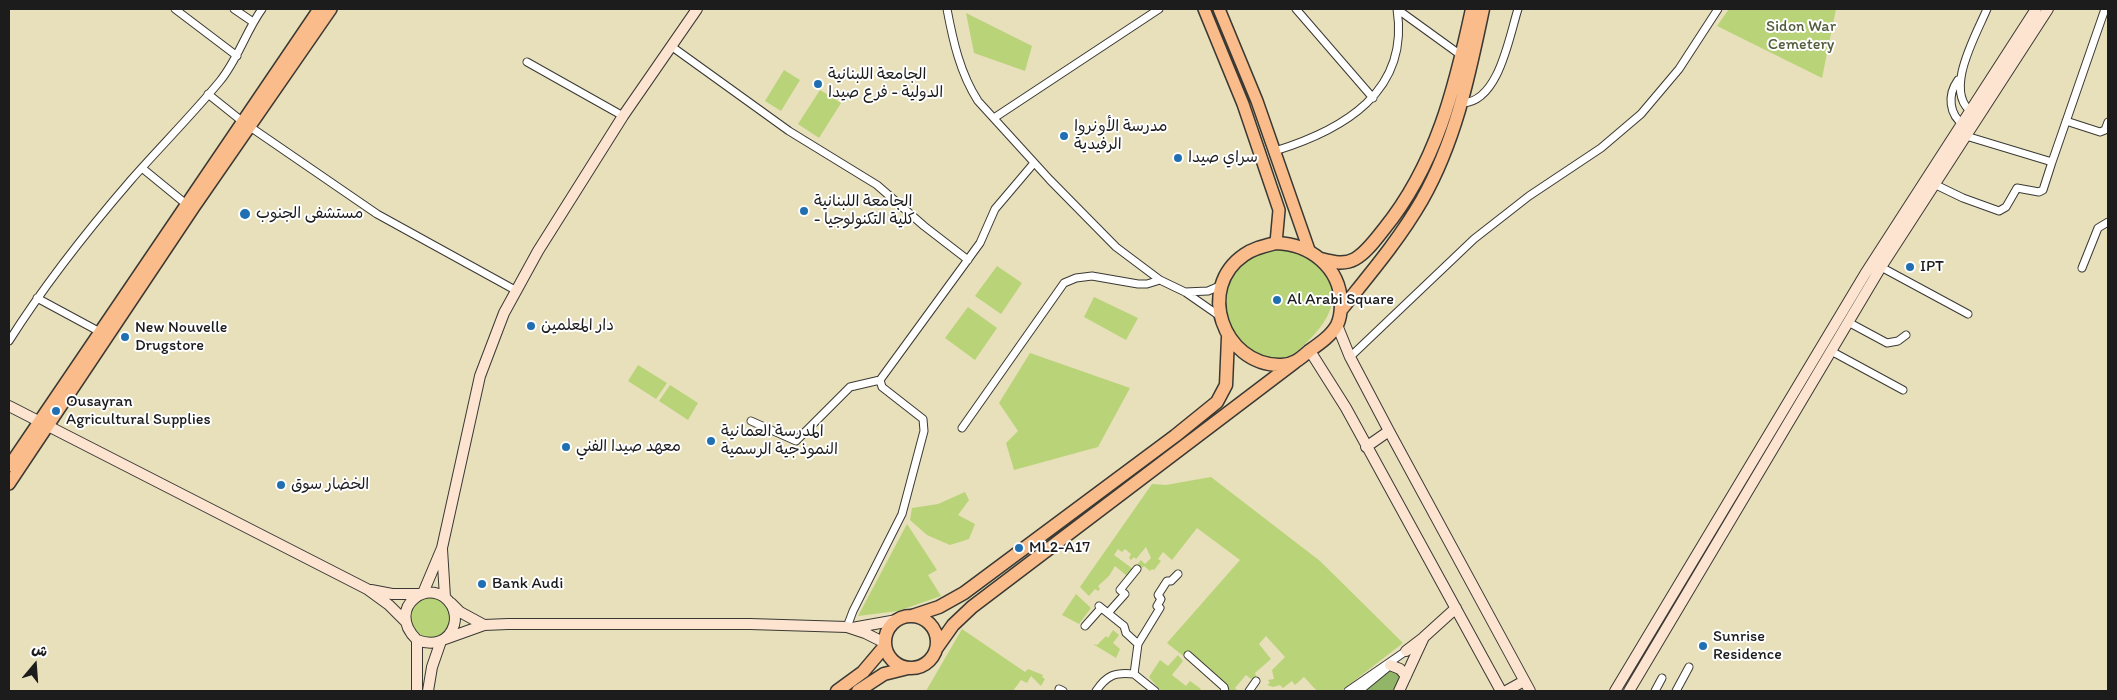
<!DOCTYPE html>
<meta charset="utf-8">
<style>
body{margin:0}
#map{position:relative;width:2117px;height:700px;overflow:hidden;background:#e7e0bb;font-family:Itim,"Playpen Sans Arabic",sans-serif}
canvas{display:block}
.frame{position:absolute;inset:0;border:10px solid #1c1c1c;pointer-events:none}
.north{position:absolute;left:10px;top:640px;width:50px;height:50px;-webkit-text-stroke:4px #fff;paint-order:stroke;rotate:18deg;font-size:14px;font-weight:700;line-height:20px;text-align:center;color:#1c1c1c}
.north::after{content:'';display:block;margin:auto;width:18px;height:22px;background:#1c1c1c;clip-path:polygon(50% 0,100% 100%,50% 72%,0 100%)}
</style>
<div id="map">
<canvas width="2117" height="700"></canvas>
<div class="frame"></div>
<div class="north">ش</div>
</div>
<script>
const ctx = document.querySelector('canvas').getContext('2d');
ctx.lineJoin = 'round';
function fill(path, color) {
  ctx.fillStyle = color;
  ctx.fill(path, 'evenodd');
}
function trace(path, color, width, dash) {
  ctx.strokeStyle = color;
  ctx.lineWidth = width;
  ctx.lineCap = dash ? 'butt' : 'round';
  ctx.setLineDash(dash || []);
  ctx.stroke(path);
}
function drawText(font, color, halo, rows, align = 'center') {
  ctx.font = font + ' Itim,"Playpen Sans Arabic",sans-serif';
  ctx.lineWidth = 4;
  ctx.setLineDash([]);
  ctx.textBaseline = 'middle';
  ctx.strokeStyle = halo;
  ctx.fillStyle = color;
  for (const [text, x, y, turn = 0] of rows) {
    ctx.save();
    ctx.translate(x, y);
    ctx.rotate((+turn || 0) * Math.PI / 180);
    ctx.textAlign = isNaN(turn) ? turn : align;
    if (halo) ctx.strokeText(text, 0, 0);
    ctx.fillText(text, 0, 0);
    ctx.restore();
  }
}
fill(new Path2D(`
 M 1729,9 L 1836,9 L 1822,78 L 1717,26 Z
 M 966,13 L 1032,46 L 1025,71 L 974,53 Z
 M 784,70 L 800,80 L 781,111 L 765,101 Z
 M 820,90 L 841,103 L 819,138 L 798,124 Z
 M 1279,248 C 1333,256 1352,297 1311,338 C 1303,346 1295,355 1284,358 C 1262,364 1238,342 1229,324 C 1219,303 1228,273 1247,259 C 1257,252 1267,250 1279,248 Z
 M 997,266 L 1022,283 L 1001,314 L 975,296 Z
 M 1094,297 L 1138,318 L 1126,340 L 1084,317 Z
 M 968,307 L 997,328 L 975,360 L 945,338 Z
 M 1030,353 L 1130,388 L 1098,447 L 1014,470 L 1006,443 L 1018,431 L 999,403 Z
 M 638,365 L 667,383 L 656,399 L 628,381 Z
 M 670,385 L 698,403 L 688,420 L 659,401 Z
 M 1211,477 L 1320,561 L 1403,643 L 1341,691 L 1317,691 L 1304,677 L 1295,685 L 1292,681 L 1283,688 L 1280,685 L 1273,687 L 1267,685 L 1270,683 L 1268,680 L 1274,679 L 1272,670 L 1285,657 L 1266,636 L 1259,644 L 1271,659 L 1255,673 L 1256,676 L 1251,679 L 1246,675 L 1235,688 L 1238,691 L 1227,691 L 1167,643 L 1240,560 L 1197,528 L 1172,560 L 1163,552 L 1158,559 L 1161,561 L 1154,570 L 1152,569 L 1150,571 L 1144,566 L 1141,569 L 1137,565 L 1141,560 L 1145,564 L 1151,558 L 1146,547 L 1136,559 L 1134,557 L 1131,560 L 1129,558 L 1131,554 L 1125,549 L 1122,552 L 1118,549 L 1114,555 L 1133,569 L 1127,576 L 1115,566 L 1109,576 L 1098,586 L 1100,589 L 1098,591 L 1095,589 L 1089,596 L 1080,587 L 1152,484 L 1166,485 Z
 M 965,492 L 969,500 L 958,515 L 975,524 L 969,539 L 950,545 L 927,535 L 910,520 L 912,508 L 938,504 Z
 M 907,524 L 937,570 L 928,575 L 941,596 L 898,611 L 858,616 Z
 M 1076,594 L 1091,608 L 1079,624 L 1062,615 Z
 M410 617a20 20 0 1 1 40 0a20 20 0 1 1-40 0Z
 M 962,629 L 1025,672 L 1028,669 L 1043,675 L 1042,677 L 1045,679 L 1041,686 L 1031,676 L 1027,683 L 1021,680 L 1013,691 L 926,691 Z
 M 1113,630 L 1119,635 L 1113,643 L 1120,649 L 1116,658 L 1093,644 L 1097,645 L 1106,636 L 1108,638 Z
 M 1178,655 L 1183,661 L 1172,675 L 1186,686 L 1190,681 L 1201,689 L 1199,691 L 1161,691 L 1149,677 L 1160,660 L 1168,666 Z`), '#b9d378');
fill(new Path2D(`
 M 1391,668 L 1401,675 L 1396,691 L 1366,691 Z`), '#92b568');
const street = new Path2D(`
 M 175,9 L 237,56
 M 234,9 L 253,22
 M 947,9 C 953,41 960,73 978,101 L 1050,180 L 1116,247 L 1160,280 L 1185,292 L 1221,317
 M 1296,9 L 1373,98
 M 1397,9 L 1462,56
 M 671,46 L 789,131 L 877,185 L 924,226 L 968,260
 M 527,62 L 623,116
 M 1958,80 C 1947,95 1949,115 1964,125
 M 208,94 L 243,122 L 377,214 L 515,290
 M 1463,103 C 1499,101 1509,37 1518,9
 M 1973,113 C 1942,93 1976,35 1987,9
 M 994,118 L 1159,9
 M 2066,121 L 2100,132 L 2105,130 L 2108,122
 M 1966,136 L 2052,162 L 2105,9
 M 1275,151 C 1343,130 1410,92 1397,9
 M 142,168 L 186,204
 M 1936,185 L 1963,198 L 1999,211 L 2006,207 L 2017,188 L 2039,192 L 2043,190 L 2052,162
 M 1881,267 L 1968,314
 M 2082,268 L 2098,228 L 2108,222
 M 1185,292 L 1208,291 L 1222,285
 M 37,298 L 100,332
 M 1848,322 L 1887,343 L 1898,341 L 1906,335
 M 9,341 C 45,284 87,231 131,180 C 160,147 192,115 220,81 C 238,59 246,31 262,9
 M 1831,351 L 1903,390
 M 1350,357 L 1474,239 L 1529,196 L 1601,148 L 1641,114 L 1679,69 L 1718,9
 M 751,421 L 796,441 L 850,387 L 880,380
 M 962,428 L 1064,283 L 1076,278 L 1092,276 L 1138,284 L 1147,284 L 1160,280
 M 1099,606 L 1124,626 L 1126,633 L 1138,644
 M 1108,613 L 1125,594 L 1120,590 L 1137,569
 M 1085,626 L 1101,608
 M 847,627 L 853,611 L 902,514 L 924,431 L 923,419 L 882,387 L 880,380 L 980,243 L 995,209 L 1034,163
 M 1188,655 L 1224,687 L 1225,691
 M 1059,689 L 1063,691
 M 1096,691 C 1107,675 1115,672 1134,674
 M 1155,691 L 1134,674 L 1138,644 L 1160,608 L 1157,606 L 1161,599 L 1158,595 L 1167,581 L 1171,581 L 1178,574
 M 1249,691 L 1256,681
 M 1348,691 L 1406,651
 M 1359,691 L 1387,668
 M 1655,691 L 1662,678
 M 1676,691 L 1689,667`);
const secondary = new Path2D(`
 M 1337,325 L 1350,357 L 1389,431 L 1530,691
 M 1310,351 L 1346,408 L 1501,691
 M 9,406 L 367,589 L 389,605 L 405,621
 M 1366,447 L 1389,431
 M 442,549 L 445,597
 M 371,590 L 392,594 L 421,594
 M 423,593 L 442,548 L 480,376 L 504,313 L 538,251 L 623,116 L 697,9
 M 451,603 L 460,612 L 484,625
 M 852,628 L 897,620
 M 445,639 L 484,625 L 508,624 L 750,624 L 847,627 L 865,633 L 885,643
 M 1406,651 L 1423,638
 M 1390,665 L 1400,669 L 1406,676
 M 417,691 L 417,640 C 383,607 433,573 452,606 C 455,612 456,618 454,625 C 449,642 433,646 417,640
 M 428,691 L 432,667 L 441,641
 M 1399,691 L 1424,637 L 1456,608
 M 1506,691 L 1524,681
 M 1615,691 L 1865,274 L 2036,9
 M 1629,691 L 1881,267 L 2048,9`);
const primary = new Path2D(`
 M 1204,9 L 1243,104 L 1279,210 L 1276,243
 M 1219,9 L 1257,101 L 1309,250
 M 9,466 L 319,9
 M 9,484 L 194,207 L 331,9`);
const highway = new Path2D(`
 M 1276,243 C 1310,244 1340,267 1341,303 C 1341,310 1340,319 1337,325 C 1331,336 1319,344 1309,351 C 1300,359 1292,366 1279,365 C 1223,364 1196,288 1244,255 C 1254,248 1264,246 1276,243 Z
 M 1321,259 C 1333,262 1344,265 1355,259 C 1366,253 1376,239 1384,229 C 1436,165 1455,88 1472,9
 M 1341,310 C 1369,275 1399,240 1422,200 C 1456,140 1469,75 1483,9
 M 912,616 L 939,607 L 964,593 L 1175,436 L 1217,402 L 1226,385 L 1228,337
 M885 642a26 26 0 1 1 52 0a26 26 0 1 1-52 0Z
 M 936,649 L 953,625 L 972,607 L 1295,362
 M 837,691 L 863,672 L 885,646
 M 858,691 L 884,674 L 908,668`);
trace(street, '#3a3934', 9);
trace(secondary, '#3a3934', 12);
trace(primary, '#3a3934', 14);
trace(highway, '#3a3934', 15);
trace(street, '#fff', 7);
trace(secondary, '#fde4d0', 10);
trace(primary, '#f9bc8a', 11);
trace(highway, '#f9bc8a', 12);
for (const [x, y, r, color] of [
 [818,84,5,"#1f6fb2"],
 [1064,136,5,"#1f6fb2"],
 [1178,158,5,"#1f6fb2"],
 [804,211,5,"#1f6fb2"],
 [245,214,6,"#1f6fb2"],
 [1910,267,5,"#1f6fb2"],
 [1277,300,5,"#1f6fb2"],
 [531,326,5,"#1f6fb2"],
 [125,337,5,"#1f6fb2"],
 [56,411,5,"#1f6fb2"],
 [711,441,5,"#1f6fb2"],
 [566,447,5,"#1f6fb2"],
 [281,485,5,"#1f6fb2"],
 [1019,548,5,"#1f6fb2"],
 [482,584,5,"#1f6fb2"],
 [1703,646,5,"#1f6fb2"]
]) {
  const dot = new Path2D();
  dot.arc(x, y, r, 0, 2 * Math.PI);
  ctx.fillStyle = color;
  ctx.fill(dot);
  trace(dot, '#fff', 2);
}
drawText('16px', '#535c3c', '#fff', [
 ["Sidon War",1801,27],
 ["Cemetery",1801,45]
]);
drawText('16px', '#1c1c1c', '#fff', [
 ["الجامعة اللبنانية",828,75],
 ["الدولية - فرع صيدا",828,93],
 ["مدرسة الأونروا",1074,127],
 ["الرفيدية",1074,145],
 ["سراي صيدا",1188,158],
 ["الجامعة اللبنانية",814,202],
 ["- كلية التكنولوجيا",814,220],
 ["مستشفى الجنوب",256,214],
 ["IPT",1920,267],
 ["Al Arabi Square",1287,300],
 ["دار المعلمين",541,326],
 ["New Nouvelle",135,328],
 ["Drugstore",135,346],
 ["Ousayran",66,402],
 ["Agricultural Supplies",66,420],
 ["المدرسة العمانية",721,432],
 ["النموذجية الرسمية",721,450],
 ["معهد صيدا الفني",576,447],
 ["الخضار سوق",291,485],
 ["ML2-A17",1029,548],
 ["Bank Audi",492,584],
 ["Sunrise",1713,637],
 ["Residence",1713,655]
], 'left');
</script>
